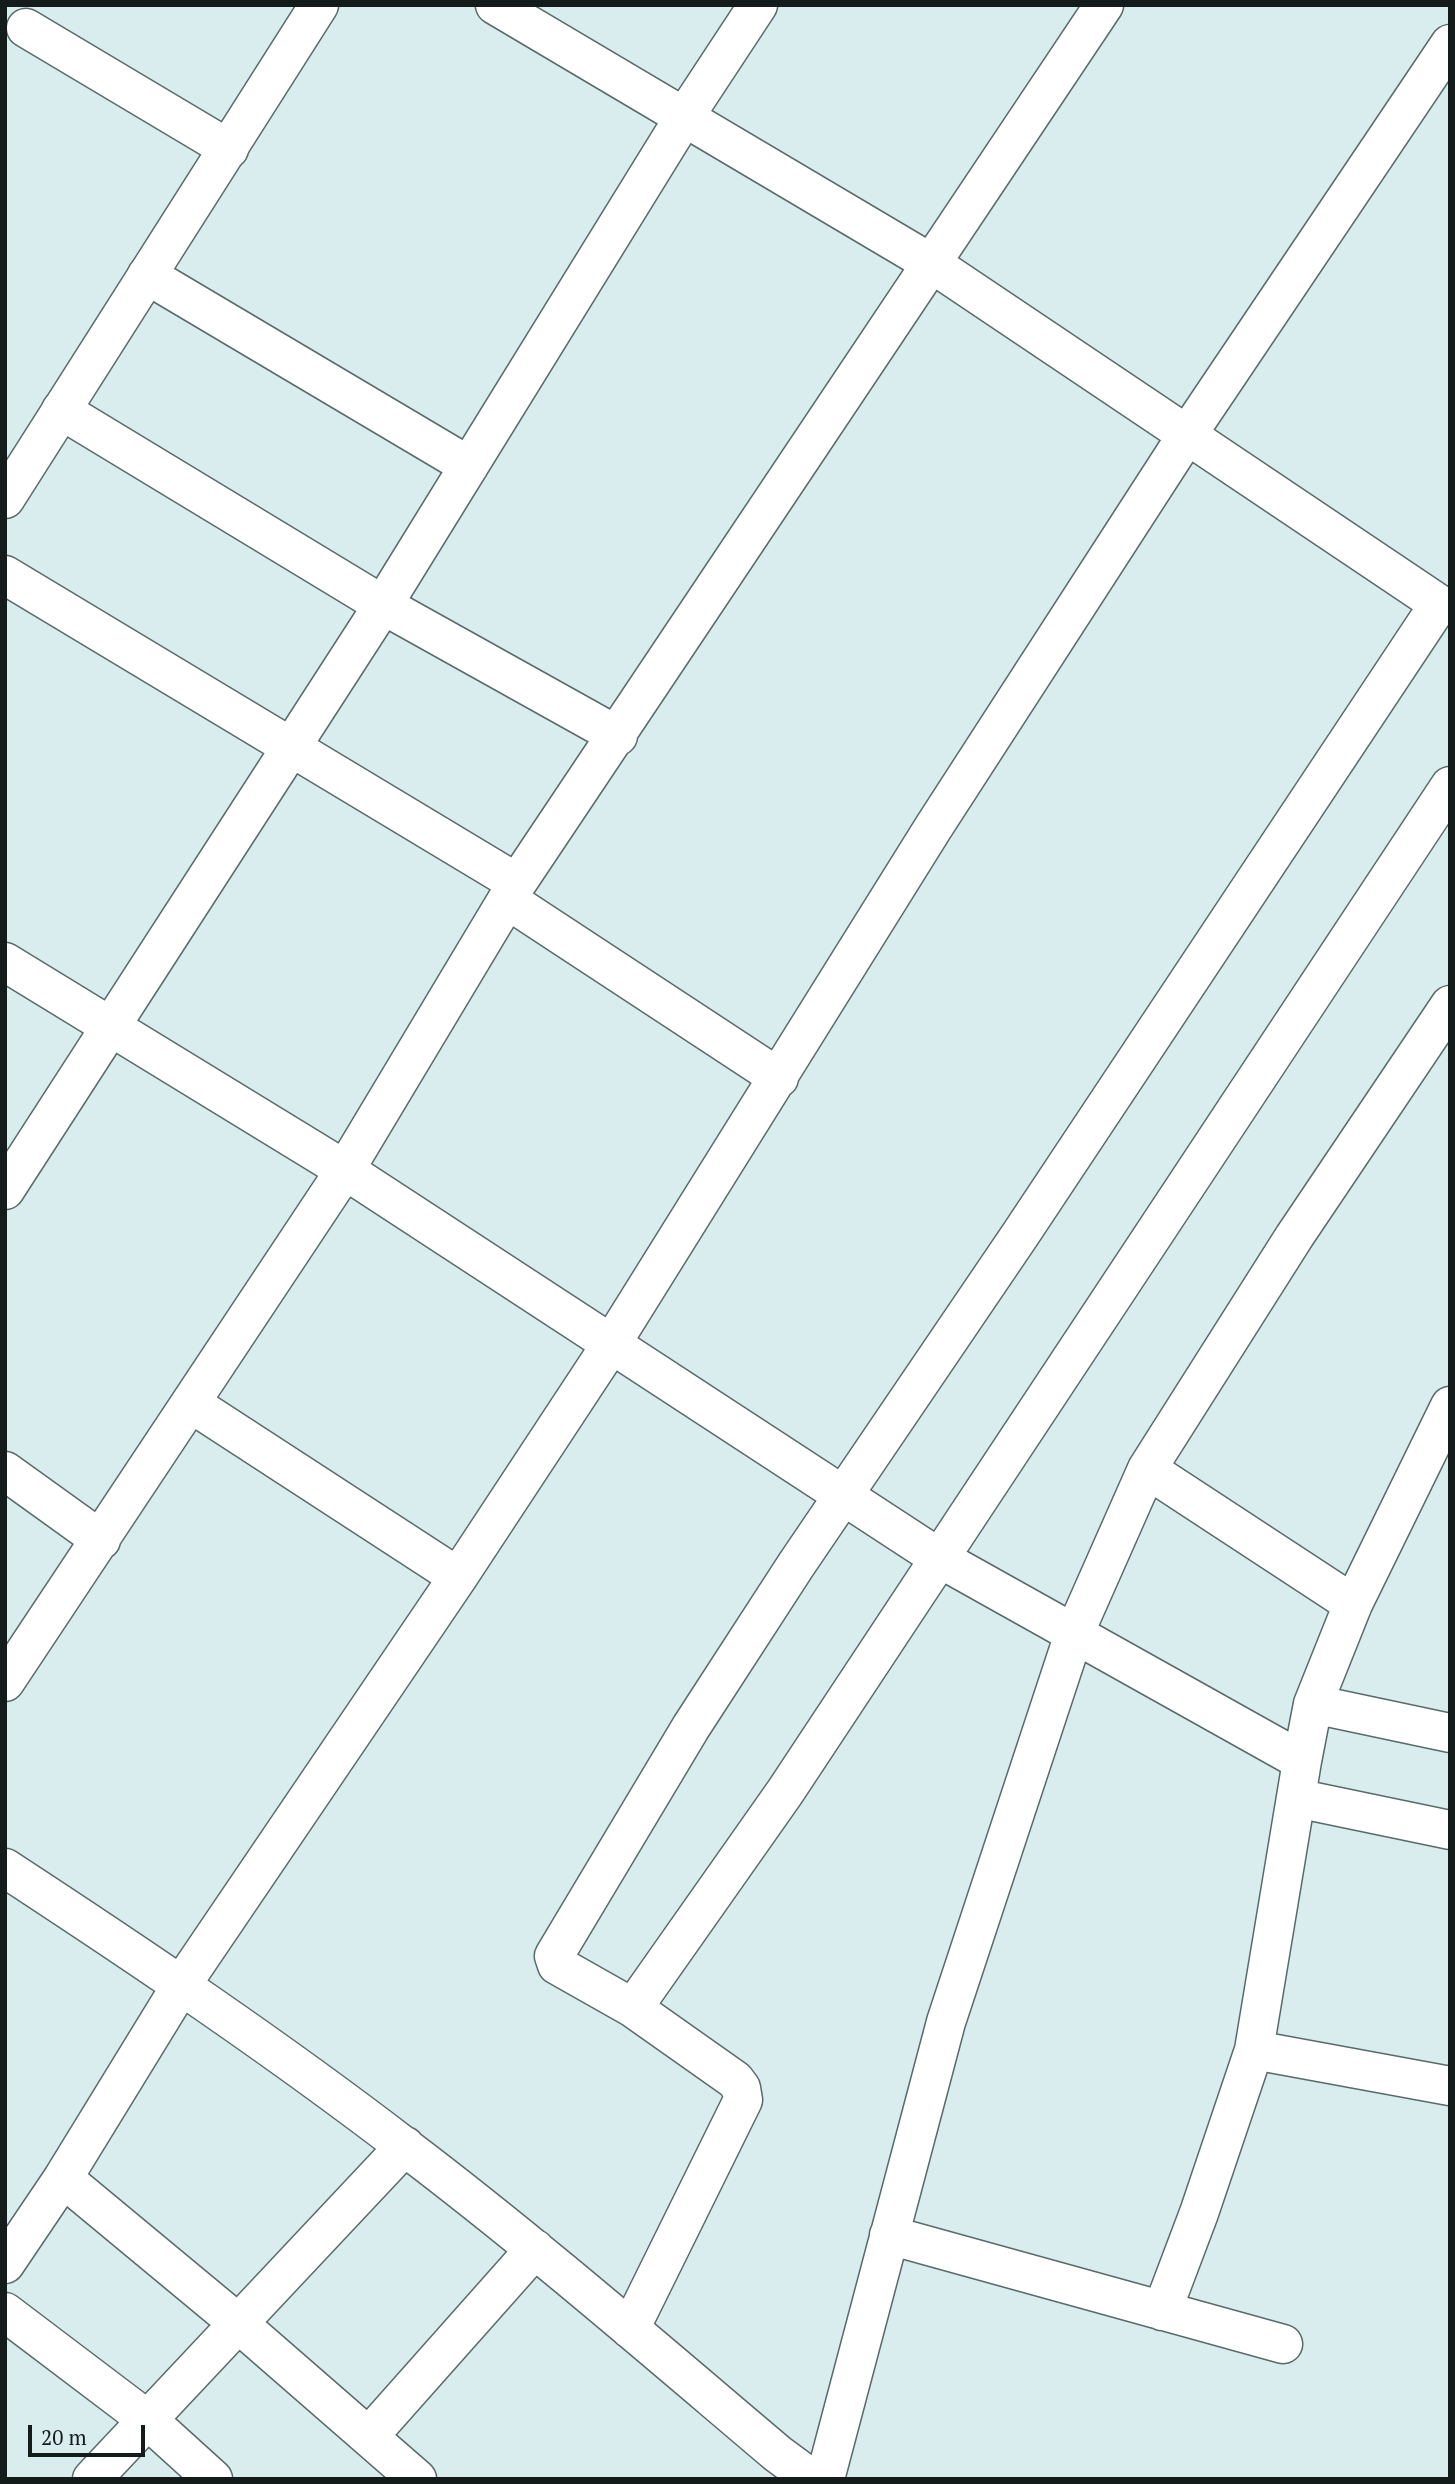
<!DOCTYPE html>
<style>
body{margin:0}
#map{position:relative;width:1455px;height:2484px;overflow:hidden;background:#daedee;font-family:"PT Serif",serif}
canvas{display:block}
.frame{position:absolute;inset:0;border:7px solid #141b1b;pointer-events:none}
.scale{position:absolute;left:28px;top:2425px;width:117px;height:32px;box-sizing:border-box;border:4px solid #141b1b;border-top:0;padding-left:9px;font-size:21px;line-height:24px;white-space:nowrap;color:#141b1b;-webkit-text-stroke:5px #daedee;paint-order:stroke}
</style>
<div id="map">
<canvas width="1455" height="2484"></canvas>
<div class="frame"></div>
<div class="scale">20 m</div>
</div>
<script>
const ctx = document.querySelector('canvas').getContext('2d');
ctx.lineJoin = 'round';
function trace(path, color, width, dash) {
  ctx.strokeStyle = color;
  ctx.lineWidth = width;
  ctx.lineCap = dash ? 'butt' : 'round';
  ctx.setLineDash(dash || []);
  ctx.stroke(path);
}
const minor = new Path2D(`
 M 495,5 L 934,265 L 1439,604 L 1020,1235 L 796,1565 L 691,1727 L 554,1956 L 557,1965 L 633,2008
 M 26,28 L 229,149
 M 147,275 L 469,466
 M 61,410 L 383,605 L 618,736
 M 5,575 L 517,883
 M 508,900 L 779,1078
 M 5,962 L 345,1170 L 939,1558 L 1302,1761 L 1313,1704 L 1353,1604
 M 5,1190 L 383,605 L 683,119 L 758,5
 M 192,1404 L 458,1577
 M 1147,1469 L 1353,1604 L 1450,1406
 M 5,1471 L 101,1540
 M 5,1682 L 345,1170 L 517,883 L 1104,5
 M 1313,1704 L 1450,1733
 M 1296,1798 L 1450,1830
 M 5,1868 C 141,1957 276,2048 405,2147 C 533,2244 655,2350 778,2454 L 812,2479
 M 1254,2050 L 1450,2086
 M 63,2178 L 239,2324 L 417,2479
 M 889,2235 L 1283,2344
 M 5,2264 L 63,2178 L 182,1984 L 458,1577 L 610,1346 L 933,828 L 1187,435 L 1450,44
 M 1162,2311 L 1199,2213 L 1254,2050 L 1302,1761
 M 5,2312 L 149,2421 L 213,2479
 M 630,2329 L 743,2100 L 741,2088 L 735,2080 L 633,2008 L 785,1792 L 1450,786
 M 369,2436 L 535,2249
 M 92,2479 L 405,2146
 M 825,2479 L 946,2022 L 1074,1634 L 1147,1469 L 1294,1237 L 1450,1005`);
const tertiary = new Path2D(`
 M 5,499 L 319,5`);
trace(minor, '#596a6b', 41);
trace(tertiary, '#596a6b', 41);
trace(minor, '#fff', 38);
trace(tertiary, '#fff', 38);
</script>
